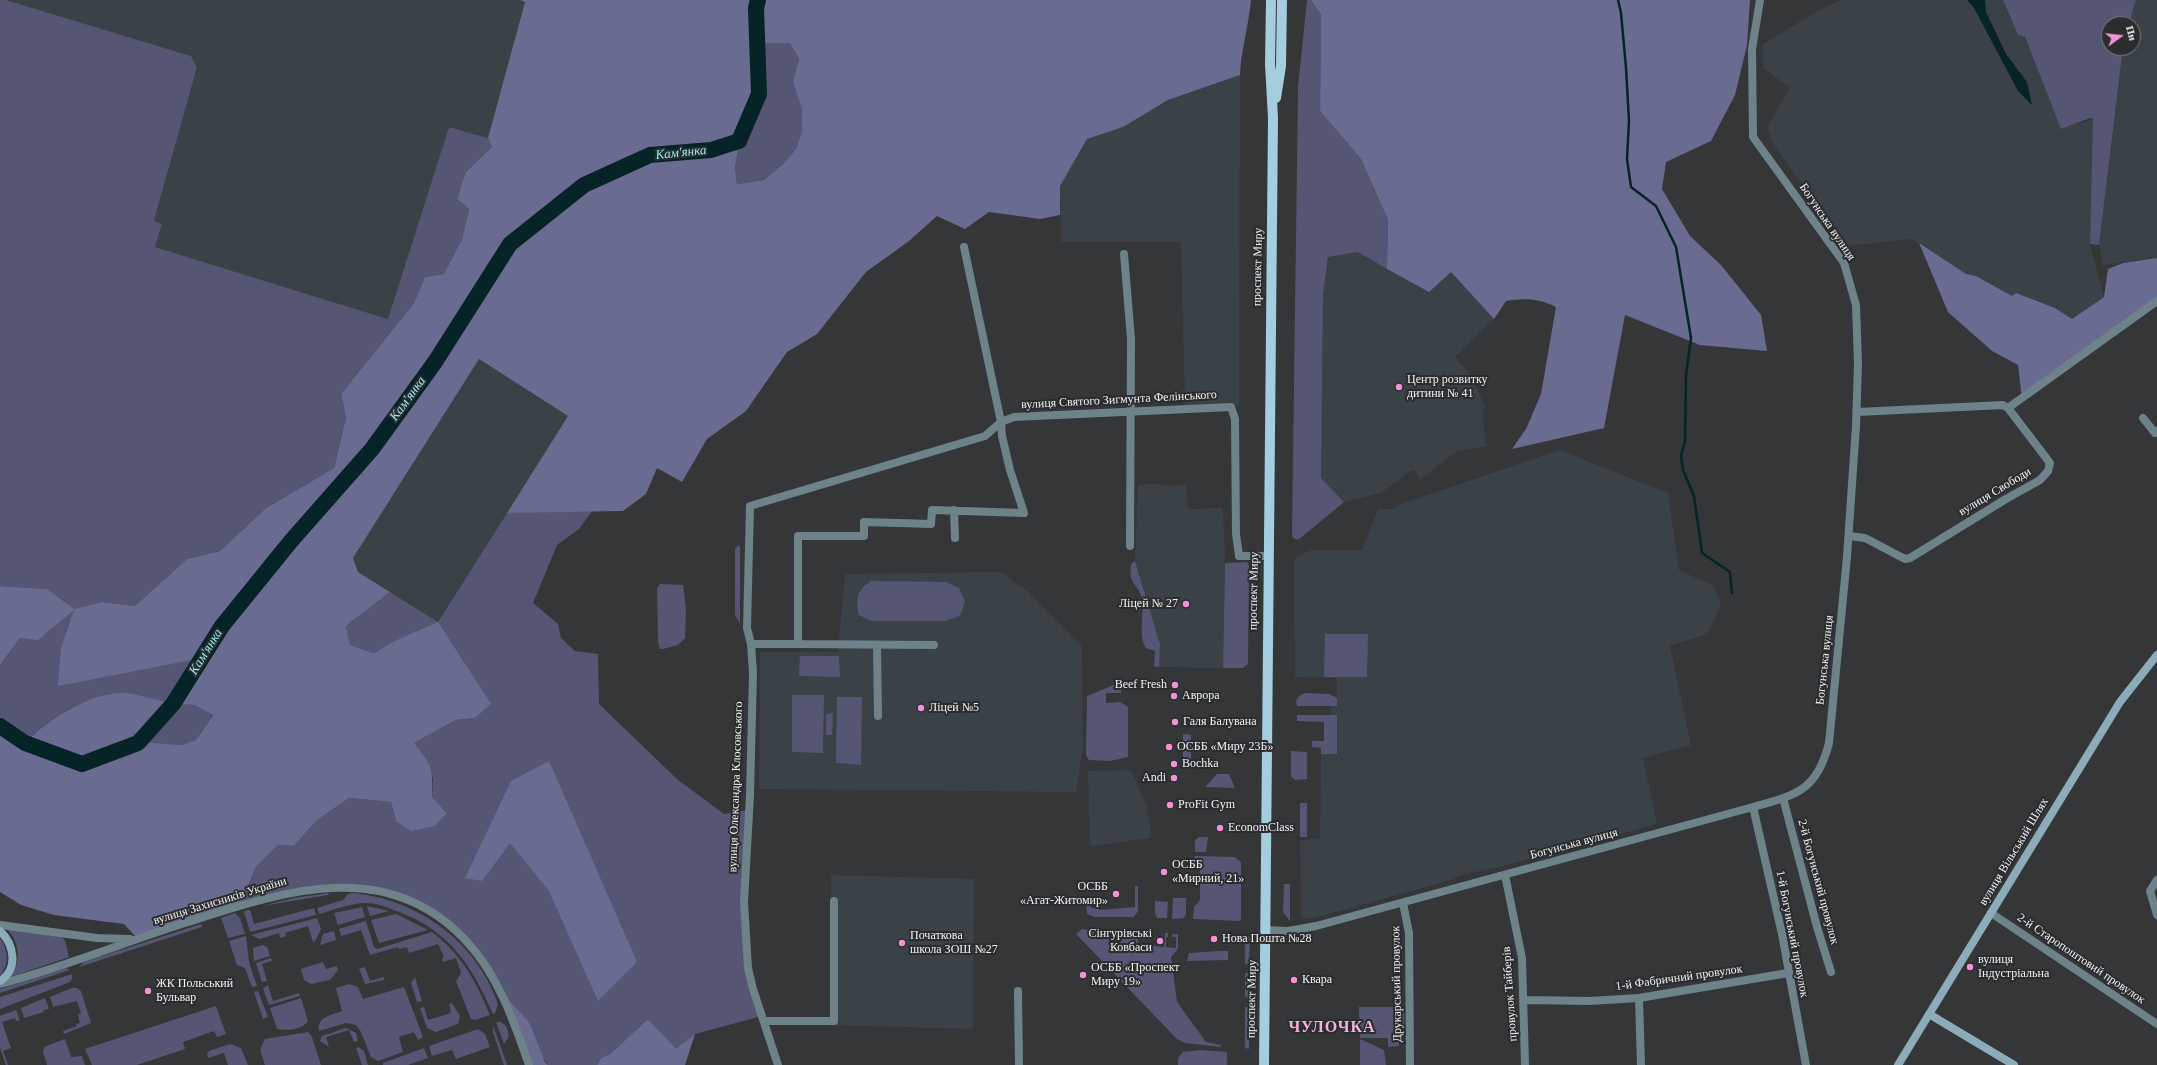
<!DOCTYPE html>
<meta charset="utf-8">
<style>
body{margin:0}
#map{position:relative;width:2157px;height:1065px;overflow:hidden;background:#343638;font-family:"Times New Roman",serif}
canvas{display:block}
.north{position:absolute;left:2101px;top:16px;width:40px;height:40px;box-sizing:border-box;background:#2a2c2e;border:1px solid #7a7c7d;border-radius:50%;rotate:75deg;font-size:11px;font-weight:700;line-height:16px;text-align:center;color:#f2f3f4}
.north::after{content:'';display:block;margin:auto;width:14px;height:18px;background:#f491d4;clip-path:polygon(50% 0,100% 100%,50% 72%,0 100%)}
</style>
<div id="map">
<canvas width="2157" height="1065"></canvas>
<div class="north">Пн</div>
</div>
<script>
const ctx = document.querySelector('canvas').getContext('2d');
ctx.lineJoin = 'round';
function fill(path, color) {
  ctx.fillStyle = color;
  ctx.fill(path, 'evenodd');
}
function trace(path, color, width, dash) {
  ctx.strokeStyle = color;
  ctx.lineWidth = width;
  ctx.lineCap = dash ? 'butt' : 'round';
  ctx.setLineDash(dash || []);
  ctx.stroke(path);
}
function drawText(font, color, halo, rows, align = 'center') {
  ctx.font = font + ' "Times New Roman",serif';
  ctx.lineWidth = 4;
  ctx.setLineDash([]);
  ctx.textBaseline = 'middle';
  ctx.strokeStyle = halo;
  ctx.fillStyle = color;
  for (const [text, x, y, turn = 0] of rows) {
    ctx.save();
    ctx.translate(x, y);
    ctx.rotate((+turn || 0) * Math.PI / 180);
    ctx.textAlign = isNaN(turn) ? turn : align;
    if (halo) ctx.strokeText(text, 0, 0);
    ctx.fillText(text, 0, 0);
    ctx.restore();
  }
}
fill(new Path2D(`
 M 6,0 L 520,0 L 525,2 L 488,138 L 449,127 L 389,319 L 155,247 L 162,225 L 154,222 L 197,67 L 191,56 Z
 M 1841,0 L 2003,0 L 2018,35 L 2025,37 L 2061,128 L 2094,119 L 2090,244 L 2104,297 L 2072,319 L 2055,308 L 2012,296 L 1976,276 L 1966,275 L 1912,239 L 1847,246 L 1774,146 L 1767,127 L 1790,88 L 1763,68 L 1763,44 L 1821,9 Z
 M 2136,0 L 2157,0 L 2157,258 L 2103,265 L 2099,245 L 2115,116 L 2123,48 L 2133,48 L 2133,24 L 2129,24 Z
 M 1240,75 L 1239,405 L 1185,409 L 1181,242 L 1061,242 L 1060,186 L 1087,139 L 1123,127 L 1168,100 Z
 M 1358,252 L 1429,292 L 1451,272 L 1494,319 L 1455,357 L 1470,374 L 1485,406 L 1482,413 L 1486,446 L 1457,451 L 1420,480 L 1415,470 L 1412,470 L 1381,493 L 1344,502 L 1321,478 L 1323,296 L 1328,257 Z
 M 479,359 L 568,416 L 438,622 L 358,572 L 353,558 Z
 M 1560,450 L 1668,493 L 1679,570 L 1712,585 L 1721,603 L 1710,630 L 1704,635 L 1670,646 L 1691,745 L 1643,758 L 1657,824 L 1511,864 L 1470,873 L 1455,877 L 1455,879 L 1347,909 L 1309,919 L 1303,918 L 1301,915 L 1300,841 L 1320,838 L 1321,754 L 1337,754 L 1337,715 L 1331,715 L 1330,706 L 1337,706 L 1337,678 L 1295,677 L 1294,563 L 1298,556 L 1312,550 L 1362,550 L 1378,509 L 1393,509 L 1398,505 Z
 M 1155,484 L 1177,486 L 1186,484 L 1188,509 L 1223,508 L 1225,559 L 1223,668 L 1159,667 L 1160,644 L 1135,561 L 1138,485 Z
 M 1001,572 L 1026,590 L 1082,647 L 1083,747 L 1076,792 L 759,789 L 760,652 L 838,652 L 845,574 Z
 M 1131,770 L 1146,804 L 1151,830 L 1150,838 L 1090,846 L 1088,771 Z
 M 831,875 L 974,879 L 973,1029 L 831,1025 Z`), '#3a4147');
fill(new Path2D(`
 M 0,0 L 6,0 L 191,56 L 197,67 L 154,221 L 162,224 L 155,247 L 388,319 L 449,127 L 488,138 L 492,147 L 465,173 L 457,199 L 469,209 L 462,239 L 444,274 L 425,277 L 414,303 L 341,394 L 346,417 L 334,468 L 266,508 L 220,551 L 187,559 L 135,606 L 103,602 L 202,658 L 174,704 L 195,705 L 213,714 L 196,740 L 181,745 L 138,743 L 173,704 C 157,701 112,693 97,698 C 71,705 43,723 25,743 L 0,726 L 0,665 L 20,638 L 47,589 L 0,586 Z
 M 1307,0 L 1311,0 L 1321,15 L 1320,111 L 1361,159 L 1388,220 L 1387,269 L 1358,252 L 1328,257 L 1323,296 L 1321,478 L 1344,502 L 1298,540 L 1293,538 L 1292,534 L 1298,87 Z
 M 2003,0 L 2136,0 L 2129,24 L 2109,24 L 2109,48 L 2123,48 L 2099,245 L 2090,244 L 2093,119 L 2090,118 L 2061,129 L 2025,37 L 2018,35 Z
 M 757,43 L 790,43 L 799,59 L 793,82 L 802,110 L 802,130 L 796,149 L 782,165 L 764,180 L 737,184 L 735,168 L 739,141 L 759,94 Z
 M 593,510 L 579,529 L 557,545 L 533,603 L 558,624 L 561,638 L 575,651 L 598,654 L 599,704 L 678,780 L 724,814 L 748,810 L 748,968 L 762,1016 L 695,1034 L 676,1050 L 648,1019 L 610,1054 L 601,1058 L 597,1065 L 548,1065 L 498,989 L 489,970 L 438,917 L 399,896 L 328,887 L 239,906 L 256,867 L 278,845 L 294,846 L 316,821 L 349,798 L 391,802 L 396,821 L 447,813 L 432,797 L 433,778 L 414,743 L 456,720 L 475,718 L 490,704 L 438,623 L 394,641 L 374,653 L 350,645 L 346,626 L 390,592 L 438,622 L 507,513 Z
 M 738,545 L 740,547 L 740,624 L 735,615 L 735,550 Z
 M 1135,561 L 1160,644 L 1159,667 L 1154,666 L 1155,651 L 1146,648 C 1138,636 1144,615 1142,601 C 1140,583 1128,588 1131,564 Z
 M 1247,562 L 1249,566 L 1248,664 L 1243,668 L 1223,668 L 1225,563 Z
 M 871,581 L 946,582 L 959,588 L 965,602 L 960,616 L 945,621 L 871,621 L 859,615 C 855,599 857,590 871,581 Z
 M 660,584 L 683,585 L 686,608 L 685,638 L 678,645 L 663,649 L 660,649 L 658,643 L 657,588 Z
 M 1325,634 L 1368,634 L 1367,677 L 1324,677 Z
 M 800,656 L 839,656 L 840,677 L 799,676 Z
 M 1121,682 L 1121,693 L 1106,693 L 1106,703 L 1120,702 L 1128,707 L 1128,757 L 1110,761 L 1089,760 L 1086,755 L 1087,696 Z
 M 1305,693 L 1329,694 L 1337,698 L 1337,706 L 1297,706 L 1296,701 L 1299,696 Z
 M 792,695 L 824,695 L 823,753 L 792,752 Z
 M 837,697 L 862,697 L 861,765 L 836,763 Z
 M 833,713 L 832,735 L 826,735 L 826,714 Z
 M 1297,715 L 1337,715 L 1337,754 L 1321,754 L 1321,748 L 1312,747 L 1312,741 L 1324,741 L 1324,722 L 1297,721 Z
 M 1183,734 L 1191,735 L 1191,759 L 1183,759 Z
 M 1291,751 L 1307,752 L 1307,779 L 1295,780 L 1291,776 Z
 M 1217,774 L 1229,774 L 1235,788 L 1205,787 Z
 M 1300,803 L 1307,803 L 1307,837 L 1300,837 Z
 M 1199,837 L 1208,837 L 1206,852 L 1195,852 L 1195,840 Z
 M 1195,856 L 1235,857 L 1241,862 L 1241,919 L 1239,921 L 1193,919 L 1194,907 L 1200,900 L 1200,867 L 1194,860 Z
 M 1284,884 L 1290,884 L 1290,921 L 1283,912 Z
 M 1135,886 L 1138,886 L 1138,911 L 1134,917 L 1095,917 L 1087,914 L 1086,901 L 1091,901 L 1091,908 L 1099,908 L 1099,910 L 1135,907 Z
 M 328,893 L 329,894 L 328,895 L 262,906 L 294,898 Z
 M 354,893 C 418,900 477,942 498,1004 L 495,1013 L 493,1014 C 472,966 450,931 399,912 C 389,908 377,903 366,903 C 351,903 334,910 319,914 L 317,908 L 343,900 L 348,894 Z
 M 1173,898 L 1186,898 L 1186,914 L 1184,918 L 1172,919 Z
 M 1155,901 L 1168,902 L 1167,918 L 1157,918 L 1155,913 Z
 M 367,906 L 389,911 L 370,916 Z
 M 362,907 L 365,917 L 338,925 L 334,913 Z
 M 314,908 L 316,915 L 250,932 L 244,912 L 246,910 L 250,910 L 254,924 Z
 M 235,913 L 240,918 L 245,934 L 228,938 L 221,918 Z
 M 396,914 L 428,930 L 379,943 L 371,920 Z
 M 317,918 L 321,929 L 315,941 L 313,942 L 308,926 L 285,933 L 286,936 L 280,938 L 279,933 L 260,939 L 251,935 Z
 M 366,921 L 374,947 L 377,949 L 432,932 C 461,954 476,981 490,1015 L 475,1020 L 471,1019 L 456,981 L 461,973 L 456,958 L 443,962 L 442,958 L 444,957 L 438,944 L 409,953 L 407,947 L 399,949 L 398,947 L 370,955 L 361,930 L 341,936 L 339,929 Z
 M 201,924 L 202,927 L 79,967 L 84,962 Z
 M 7,929 L 62,937 L 65,940 L 69,957 L 11,977 C 21,963 20,942 7,929 Z
 M 1082,929 L 1096,931 L 1102,937 L 1138,938 L 1138,944 L 1164,947 L 1165,933 L 1168,933 L 1168,937 L 1166,937 L 1166,947 L 1176,948 L 1176,937 L 1173,937 L 1172,934 L 1178,934 L 1178,949 L 1171,957 L 1177,1002 L 1206,1042 L 1221,1045 L 1221,1047 L 1185,1043 L 1177,1039 L 1076,934 Z
 M 334,931 L 336,940 L 320,945 L 323,934 Z
 M 1245,933 L 1250,937 L 1249,964 L 1245,964 Z
 M 246,936 L 249,962 L 257,986 L 252,987 L 245,968 L 237,965 L 229,941 Z
 M 0,938 C 8,949 10,965 0,976 Z
 M 263,945 L 267,947 L 270,956 L 254,961 L 253,948 Z
 M 1219,951 L 1228,951 L 1228,960 L 1187,961 L 1189,953 Z
 M 271,958 L 272,961 L 262,964 L 267,981 L 262,982 L 256,963 Z
 M 323,962 L 326,969 L 337,966 L 338,970 L 330,980 L 311,984 L 304,980 L 301,969 Z
 M 365,967 L 370,981 L 384,977 L 384,980 L 365,984 L 359,969 Z
 M 66,968 L 70,970 L 0,993 L 0,989 Z
 M 1245,973 L 1249,973 L 1249,998 L 1245,997 Z
 M 72,974 L 72,979 L 70,982 L 0,1009 L 0,997 Z
 M 415,977 L 422,1001 L 417,1002 L 411,983 Z
 M 349,984 L 358,987 L 363,999 L 404,987 L 423,1037 L 418,1040 L 414,1032 L 399,1037 L 403,1052 L 378,1061 L 371,1057 L 361,1032 L 356,1025 L 346,1023 L 319,1031 C 316,1017 332,1015 342,1011 L 336,988 Z
 M 268,985 L 273,1001 L 299,993 L 300,996 L 269,1005 L 263,988 Z
 M 72,988 L 77,988 L 81,991 L 91,1023 L 64,1034 L 63,1031 L 77,1026 L 76,1024 L 80,1023 L 78,1015 L 81,1013 L 77,1001 L 53,1007 L 50,997 Z
 M 258,991 L 268,1017 L 263,1019 L 254,992 Z
 M 45,998 L 49,1009 L 43,1010 L 44,1012 L 24,1018 L 21,1008 Z
 M 301,998 L 308,1021 C 302,1030 286,1031 277,1029 L 270,1008 Z
 M 452,1003 L 460,1016 L 458,1024 L 436,1032 L 427,1028 L 420,1008 L 424,1007 L 428,1020 L 451,1013 L 449,1004 Z
 M 216,1006 L 226,1034 L 217,1037 L 214,1031 L 183,1042 L 185,1049 L 137,1065 L 92,1065 L 85,1049 Z
 M 1245,1007 L 1249,1007 L 1249,1049 L 1245,1048 Z
 M 1359,1007 L 1404,1007 L 1404,1035 L 1399,1038 L 1399,1046 L 1388,1047 L 1388,1038 L 1360,1038 Z
 M 16,1010 L 20,1020 L 16,1021 L 15,1018 L 2,1022 L 11,1048 L 3,1051 L 8,1065 L 6,1065 L 0,1048 L 0,1016 Z
 M 496,1022 L 501,1022 L 506,1026 L 509,1036 L 504,1044 Z
 M 493,1025 L 507,1065 L 504,1065 L 493,1032 Z
 M 346,1028 L 356,1033 L 358,1041 L 354,1042 L 349,1030 L 326,1037 L 329,1047 L 320,1041 L 322,1036 Z
 M 478,1029 L 485,1034 L 490,1047 L 456,1059 L 452,1050 L 432,1056 L 429,1046 Z
 M 308,1032 L 312,1037 L 321,1065 L 265,1065 L 260,1050 L 265,1039 Z
 M 65,1039 L 71,1057 L 82,1056 L 85,1065 L 47,1065 L 43,1052 L 44,1047 Z
 M 1360,1039 L 1384,1050 L 1386,1065 L 1360,1065 Z
 M 230,1044 L 241,1048 L 248,1065 L 228,1065 L 224,1053 L 208,1058 L 207,1054 L 209,1051 Z
 M 359,1047 L 364,1051 L 368,1065 L 362,1065 L 356,1048 Z
 M 424,1048 L 428,1058 L 408,1065 L 383,1065 L 383,1063 Z
 M 1201,1050 L 1227,1052 L 1227,1065 L 1178,1065 L 1178,1058 L 1183,1052 Z`), '#555673');
fill(new Path2D(`
 M 520,0 L 1251,0 C 1249,25 1241,49 1240,75 L 1168,100 L 1123,127 L 1087,139 L 1060,186 L 1060,215 L 1040,219 L 989,212 L 965,229 L 937,216 L 909,241 L 866,272 L 817,334 L 787,352 L 746,411 L 707,439 L 682,482 L 657,468 L 646,494 L 623,511 L 507,513 L 568,416 L 479,359 L 353,558 L 358,572 L 390,592 L 346,626 L 350,645 L 374,653 L 394,641 L 438,622 L 491,704 L 475,718 L 456,720 L 414,743 C 432,765 433,769 432,797 L 447,813 L 435,826 L 411,831 L 396,821 L 391,802 L 349,798 L 316,821 L 294,846 L 278,845 L 256,867 L 239,906 L 137,938 L 124,924 L 54,915 L 21,905 L 0,892 L 0,726 L 25,743 C 46,720 89,693 122,693 C 135,693 160,701 173,704 L 202,658 L 58,686 L 61,648 L 74,610 L 38,640 L 20,638 L 0,665 L 0,586 L 47,589 L 74,609 L 103,602 L 135,606 L 187,559 L 220,551 L 266,508 L 334,468 L 346,417 L 341,394 L 414,303 L 425,277 L 444,274 L 462,239 L 469,209 L 457,199 L 465,173 L 492,147 L 488,138 L 525,2 ZM 757,43 L 790,43 L 799,59 L 793,82 L 802,110 L 802,130 L 796,149 L 782,165 L 764,180 L 737,184 L 735,168 L 739,142 L 759,94 ZM 173,704 L 195,705 L 213,715 L 196,740 L 181,745 L 139,742 Z
 M 1311,0 L 1750,0 L 1747,45 L 1735,95 L 1711,141 L 1666,162 L 1662,189 L 1690,236 L 1721,265 L 1761,315 L 1767,351 L 1700,345 L 1625,315 L 1604,428 L 1512,449 L 1526,429 L 1541,394 L 1556,307 C 1539,298 1524,298 1506,301 L 1494,319 L 1451,272 L 1429,292 L 1387,269 L 1388,220 L 1361,159 L 1320,111 L 1321,15 Z
 M 1919,243 L 1966,274 L 1976,276 L 2012,296 L 2016,293 L 2055,308 L 2072,319 L 2104,297 L 2108,269 L 2123,263 L 2157,258 L 2157,301 L 2022,399 L 2018,365 L 1992,351 L 1948,312 Z
 M 549,761 L 637,962 L 598,1001 L 549,891 L 510,843 L 482,881 L 465,878 L 511,781 Z
 M 498,989 L 529,1022 L 545,1062 L 548,1065 L 529,1065 Z
 M 648,1019 L 676,1049 L 695,1034 L 685,1065 L 597,1065 L 601,1058 L 610,1054 Z`), '#6a6b91');
fill(new Path2D(`
 M 1967,0 L 1985,0 L 1986,12 L 2006,54 L 2027,82 L 2032,105 L 2018,91 L 1974,8 Z`), '#062428');
trace(new Path2D(`
 M 1618,0 L 1621,13 L 1626,68 L 1629,121 L 1627,159 L 1631,187 L 1656,206 L 1676,247 L 1691,338 L 1686,375 L 1685,441 L 1681,456 L 1683,470 L 1694,496 L 1702,553 L 1730,572 L 1732,593`), '#062428', 2.5);
trace(new Path2D(`
 M 0,726 L 25,743 L 82,764 L 138,743 L 173,704 L 222,626 L 291,541 L 372,449 L 435,362 L 510,244 L 584,185 L 650,155 L 711,150 L 739,141 L 759,94 L 756,8 L 758,0`), '#062428', 16);
trace(new Path2D(`
 M 1124,254 L 1131,339 L 1130,546
 M 2008,408 L 2157,301
 M 2143,418 L 2155,433 L 2157,431
 M 954,510 L 955,538
 M 1849,536 L 1865,538 L 1905,559 L 1910,558 L 2006,499 L 2040,480 L 2048,471 L 2050,463 L 2008,408 L 2003,405 L 1857,412
 M 1239,556 L 1268,556
 M 751,644 L 798,644 L 798,536 L 864,536 L 864,522 L 931,524 L 932,510 L 1024,513 L 1010,470 L 1002,436 L 1001,422 L 964,247
 M 798,644 L 934,645
 M 877,645 L 878,716
 M 1783,798 L 1817,927 L 1831,972
 M 1753,807 L 1782,934 L 1806,1065
 M 1505,875 L 1522,958 L 1525,1065
 M 2157,880 L 2150,891 L 2157,915
 M 1403,903 L 1409,933 L 1410,1065
 M 1991,913 L 2157,1024
 M 0,925 L 97,938 L 130,939
 M 1265,930 L 1288,931 L 1316,926 L 1753,807 C 1796,795 1817,791 1829,743 L 1847,557 L 1856,426 L 1858,364 L 1856,305 L 1844,263 L 1753,137 L 1752,49 L 1760,0
 M 0,984 C 64,967 125,942 188,922 C 284,891 389,855 468,943 C 499,977 514,1022 529,1065
 M 1018,991 L 1019,1065
 M 1639,998 L 1641,1065
 M 1525,1000 L 1589,1001 L 1639,998 L 1788,973
 M 764,1021 L 834,1021 L 834,901
 M 778,1065 L 753,989 L 748,968 L 744,902 L 750,795 L 753,673 L 751,644 L 747,628 L 750,506 L 985,436 L 1001,422 L 1014,417 L 1231,407 L 1235,419 L 1236,534 L 1239,556`), '#6e828a', 8);
trace(new Path2D(`
 M 0,931 C 14,944 19,969 0,981
 M 1929,1014 L 2014,1065
 M 1898,1065 L 2120,702 L 2157,655`), '#8dacba', 8);
trace(new Path2D(`
 M 1276,98 L 1281,66 L 1282,0
 M 1264,1065 L 1273,118 L 1270,64 L 1271,0`), '#a4cdde', 10);
for (const [x, y, r, color] of [
 [1399,387,4,"#f491d4"],
 [1186,604,4,"#f491d4"],
 [1175,685,4,"#f491d4"],
 [1174,696,4,"#f491d4"],
 [921,708,4,"#f491d4"],
 [1175,722,4,"#f491d4"],
 [1169,747,4,"#f491d4"],
 [1174,764,4,"#f491d4"],
 [1174,778,4,"#f491d4"],
 [1170,805,4,"#f491d4"],
 [1220,828,4,"#f491d4"],
 [1164,872,4,"#f491d4"],
 [1116,894,4,"#f491d4"],
 [1214,939,4,"#f491d4"],
 [1160,941,4,"#f491d4"],
 [902,943,4,"#f491d4"],
 [1970,967,4,"#f491d4"],
 [1083,975,4,"#f491d4"],
 [1294,980,4,"#f491d4"],
 [148,991,4,"#f491d4"]
]) {
  const dot = new Path2D();
  dot.arc(x, y, r, 0, 2 * Math.PI);
  ctx.fillStyle = color;
  ctx.fill(dot);
  trace(dot, '#2a2c2e', 1.5);
}
drawText('12px', '#f2f3f4', '#2a2c2e', [
 ["Богунська вулиця",1827,222,56],
 ["проспект Миру",1258,267,-89],
 ["вулиця Святого Зигмунта Фелінського",1119,400,-3],
 ["вулиця Свободи",1995,492,-31],
 ["проспект Миру",1254,591,-89],
 ["Богунська вулиця",1825,660,-84],
 ["вулиця Олександра Клосовського",736,787,-88],
 ["Богунська вулиця",1574,844,-15],
 ["вулиця Вільський Шлях",2014,852,-59],
 ["2-й Богунський провулок",1818,882,75],
 ["вулиця Захисників України",220,901,-17],
 ["1-й Богунський провулок",1792,934,79],
 ["2-й Старопоштовий провулок",2081,959,34],
 ["1-й Фабричний провулок",1679,978,-8],
 ["Друкарський провулок",1397,984,-91],
 ["провулок Тайберів",1510,994,-94],
 ["проспект Миру",1252,999,-89]
]);
drawText('12px', '#f2f3f4', '#2a2c2e', [
 ["Центр розвитку",1407,380],
 ["дитини № 41",1407,394],
 ["Ліцей № 27",1178,604,"right"],
 ["Beef Fresh",1167,685,"right"],
 ["Аврора",1182,696],
 ["Ліцей №5",929,708],
 ["Галя Балувана",1183,722],
 ["ОСББ «Миру 23Б»",1177,747],
 ["Bochka",1182,764],
 ["Andi",1166,778,"right"],
 ["ProFit Gym",1178,805],
 ["EconomClass",1228,828],
 ["ОСББ",1172,865],
 ["«Мирний, 21»",1172,879],
 ["ОСББ",1108,887,"right"],
 ["«Агат-Житомир»",1108,901,"right"],
 ["Сінгурівські",1152,934,"right"],
 ["Ковбаси",1152,948,"right"],
 ["Початкова",910,936],
 ["школа ЗОШ №27",910,950],
 ["Нова Пошта №28",1222,939],
 ["вулиця",1978,960],
 ["Індустріальна",1978,974],
 ["ОСББ «Проспект",1091,968],
 ["Миру 19»",1091,982],
 ["Квара",1302,980],
 ["ЖК Польський",156,984],
 ["Бульвар",156,998]
], 'left');
drawText('italic 13px', '#92edf9', '#2a2c2e', [
 ["Кам'янка",681,153,-6],
 ["Кам'янка",408,399,-54],
 ["Кам'янка",206,652,-58]
]);
ctx.letterSpacing = '1px';
drawText('bold 16px', '#f6b0de', '#2a2c2e', [
 ["ЧУЛОЧКА",1332,1028]
]);
ctx.letterSpacing = '0px';
</script>
